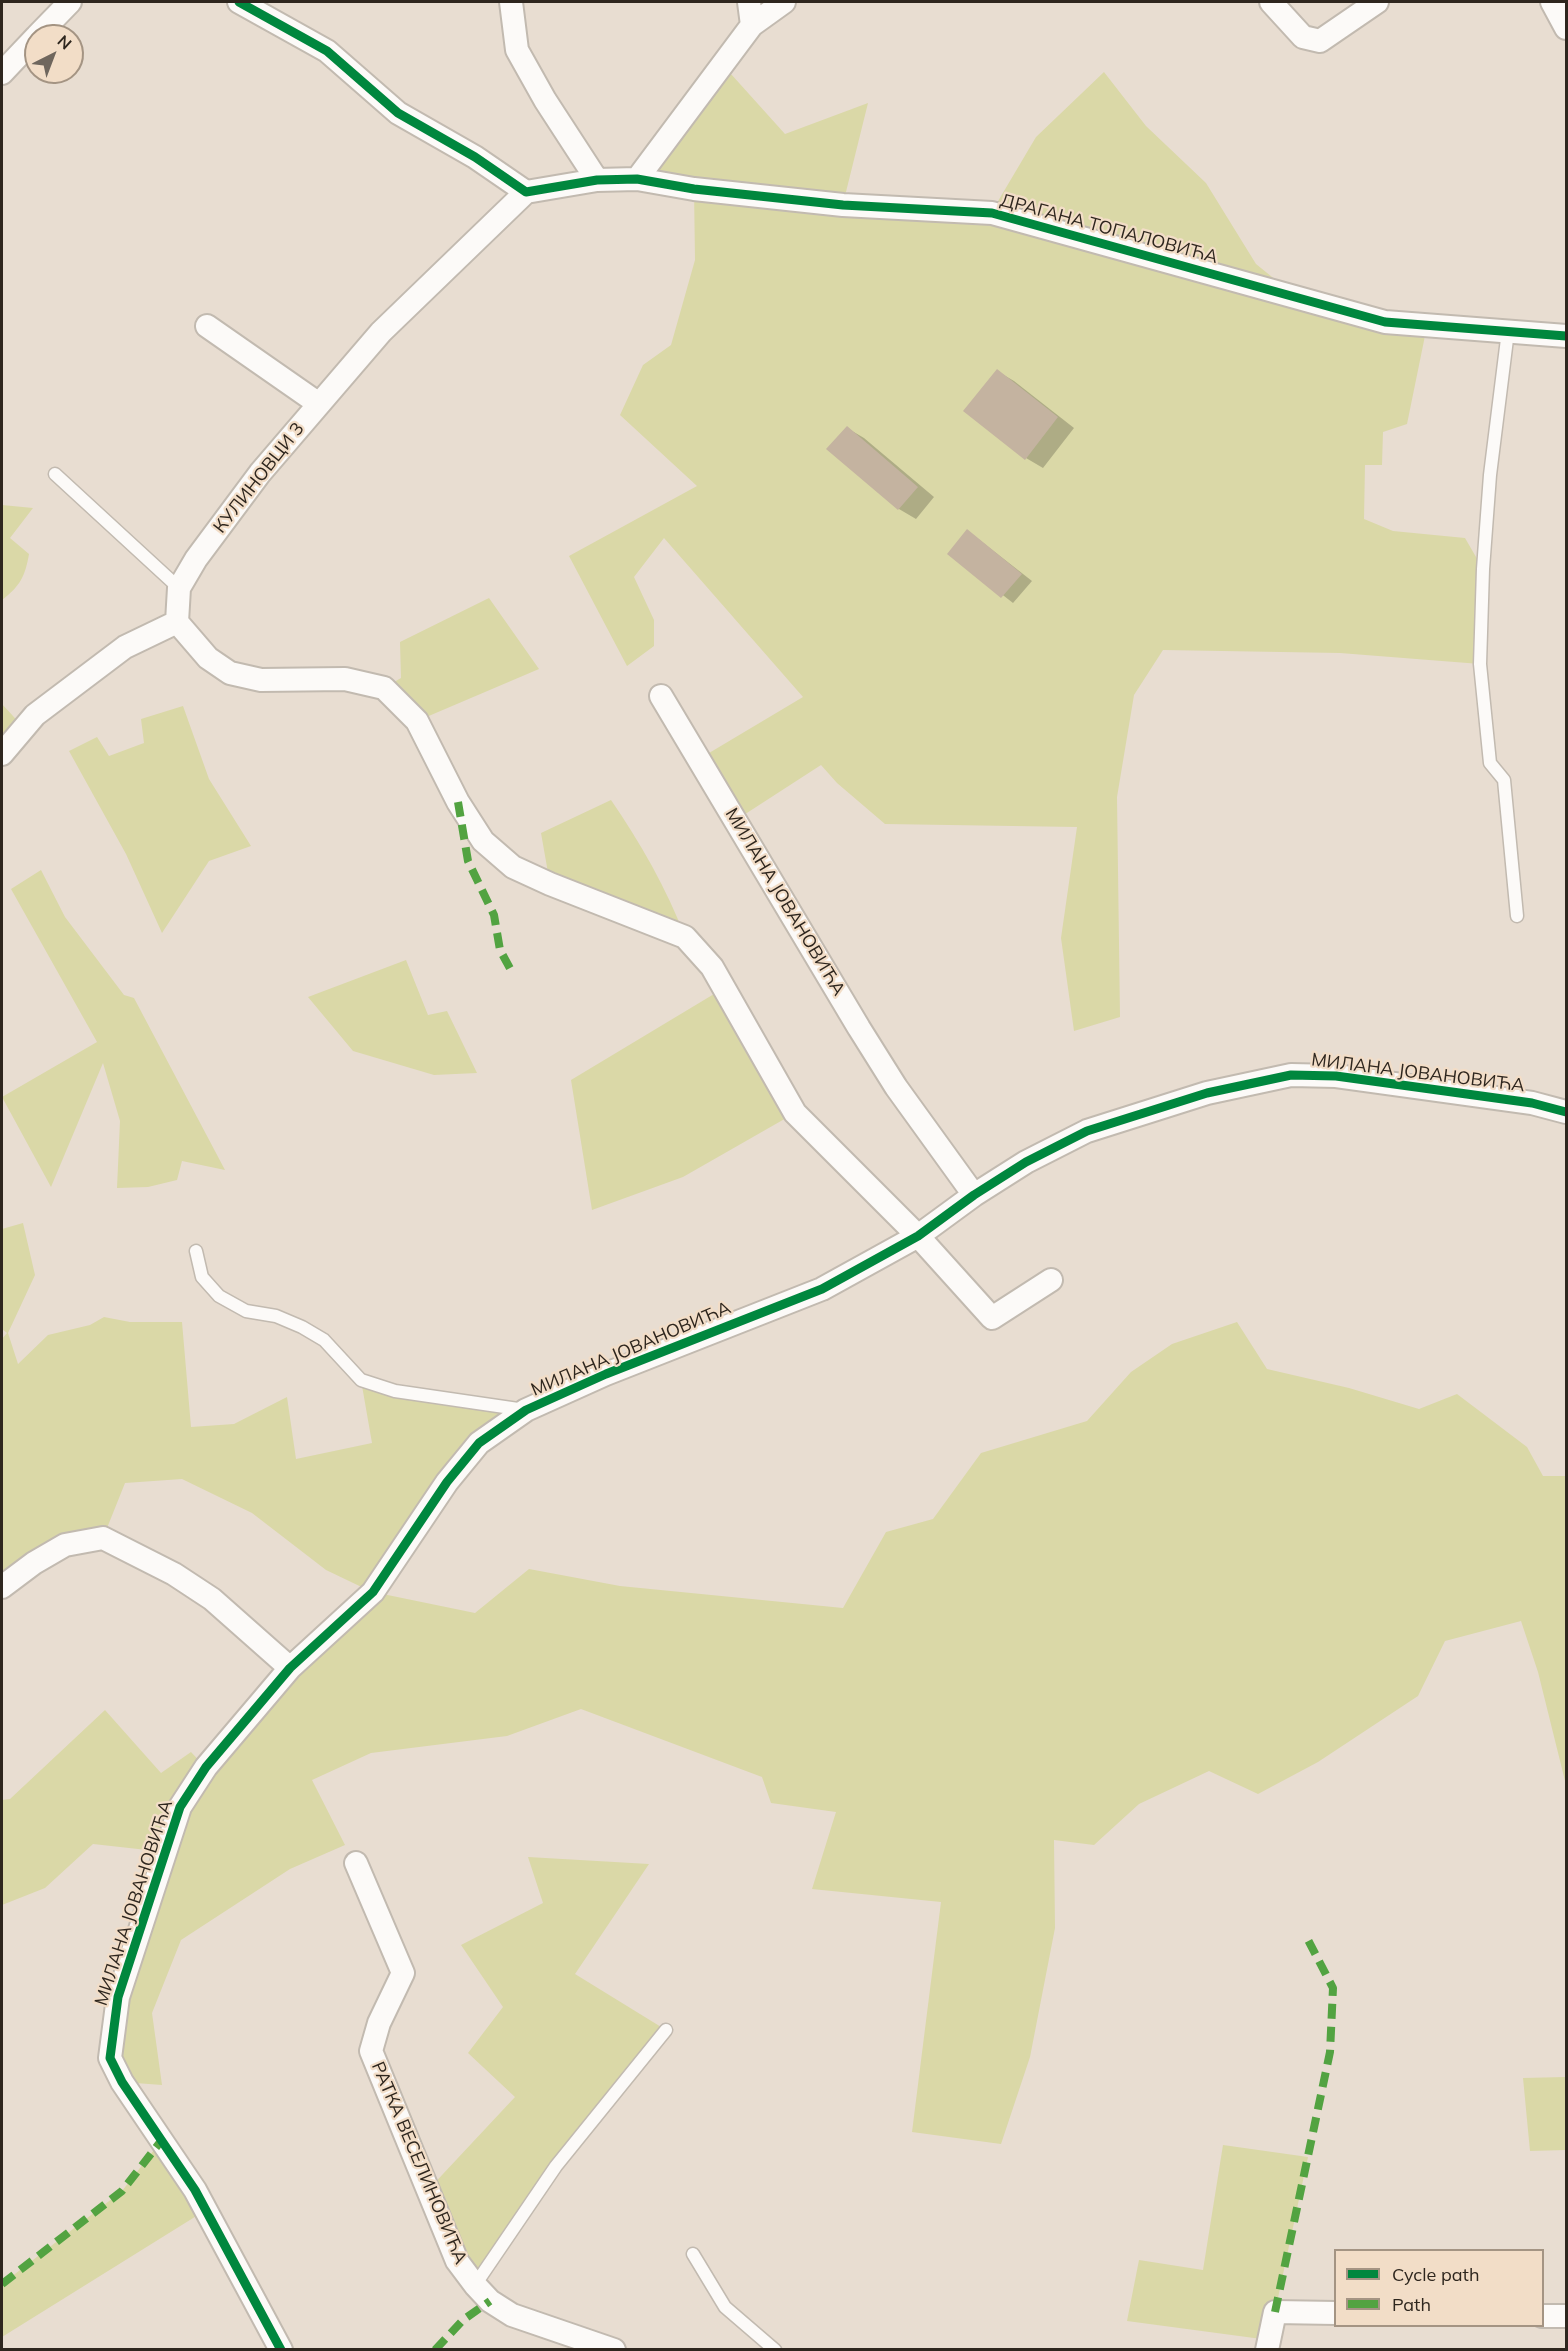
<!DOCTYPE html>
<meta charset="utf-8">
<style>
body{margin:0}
#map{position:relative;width:1568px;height:2351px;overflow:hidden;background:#e8ddd1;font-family:Mulish,sans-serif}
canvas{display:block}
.frame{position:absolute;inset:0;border:3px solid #2e261e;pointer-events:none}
.legend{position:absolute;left:1334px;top:2249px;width:210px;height:78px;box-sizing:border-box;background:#f2ddc7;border:2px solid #a49483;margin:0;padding:8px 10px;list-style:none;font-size:18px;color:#2e261e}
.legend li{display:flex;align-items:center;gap:12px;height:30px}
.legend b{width:30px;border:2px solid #a49483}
.north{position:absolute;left:24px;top:24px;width:60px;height:60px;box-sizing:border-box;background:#f2ddc7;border:2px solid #a49483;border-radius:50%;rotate:42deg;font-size:16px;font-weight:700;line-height:24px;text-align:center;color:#2e261e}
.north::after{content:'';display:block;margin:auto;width:21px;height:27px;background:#6f665d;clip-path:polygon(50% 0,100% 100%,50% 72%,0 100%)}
</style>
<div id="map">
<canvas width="1568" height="2351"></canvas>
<div class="frame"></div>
<ul class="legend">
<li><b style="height:8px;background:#00873e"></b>Cycle path</li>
<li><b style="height:8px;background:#52a341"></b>Path</li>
</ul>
<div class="north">N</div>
</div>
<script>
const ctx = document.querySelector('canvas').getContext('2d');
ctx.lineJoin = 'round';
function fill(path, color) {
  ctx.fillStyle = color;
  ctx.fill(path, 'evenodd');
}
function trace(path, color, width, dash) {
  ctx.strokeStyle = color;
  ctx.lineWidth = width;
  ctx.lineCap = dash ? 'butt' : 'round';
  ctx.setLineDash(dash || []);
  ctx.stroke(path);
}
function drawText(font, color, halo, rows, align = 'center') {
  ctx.font = font + ' Mulish,sans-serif';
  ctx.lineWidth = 4.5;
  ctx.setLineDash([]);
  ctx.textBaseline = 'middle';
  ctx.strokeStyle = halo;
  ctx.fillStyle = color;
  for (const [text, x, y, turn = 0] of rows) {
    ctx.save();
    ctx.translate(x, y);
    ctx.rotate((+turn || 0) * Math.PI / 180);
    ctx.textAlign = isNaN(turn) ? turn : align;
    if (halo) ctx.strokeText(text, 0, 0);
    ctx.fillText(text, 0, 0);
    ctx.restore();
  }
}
fill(new Path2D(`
 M 722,64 L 785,134 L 868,103 L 843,204 L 991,213 L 1036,137 L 1104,72 L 1146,126 L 1206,183 L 1256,264 L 1298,298 L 1427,326 L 1407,424 L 1383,432 L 1382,465 L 1365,465 L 1364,519 L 1393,531 L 1465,538 L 1483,569 L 1480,664 L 1340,653 L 1163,650 L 1134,695 L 1117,797 L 1120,1017 L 1074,1031 L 1061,938 L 1077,827 L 885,824 L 837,783 L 821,765 L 736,820 L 699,759 L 803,697 L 664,538 L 634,577 L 654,620 L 654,646 L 627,666 L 569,556 L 697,486 L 620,415 L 643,365 L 671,345 L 695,260 L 694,189 L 637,179 Z
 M 2,505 L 33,508 L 10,538 L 29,554 C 25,577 20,586 2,600 Z
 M 489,598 L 539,669 L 417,721 L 384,688 L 401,678 L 400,642 Z
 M 2,704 L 24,728 L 2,754 Z
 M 183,706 L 209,779 L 251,846 L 209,861 L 162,933 L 126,854 L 69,751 L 97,737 L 109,756 L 144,743 L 141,719 Z
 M 611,800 C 640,842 667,889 685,937 L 550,884 L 541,833 Z
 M 41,870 L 65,917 L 124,995 L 134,998 L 225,1170 L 182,1161 L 177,1180 L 148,1187 L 117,1188 L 120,1121 L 103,1063 L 51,1187 L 2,1097 L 97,1042 L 11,889 Z
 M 406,960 L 428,1015 L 447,1011 L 477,1073 L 434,1075 L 353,1051 L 308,997 Z
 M 724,988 L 795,1113 L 683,1177 L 592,1210 L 571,1080 Z
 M 23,1223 L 35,1275 L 8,1333 L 18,1364 L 48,1335 L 90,1325 L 104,1317 L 130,1322 L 182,1322 L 191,1427 L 234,1424 L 287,1397 L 296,1459 L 372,1443 L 361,1380 L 511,1408 L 479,1443 L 373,1592 L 475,1613 L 529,1569 L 620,1586 L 843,1608 L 886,1532 L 933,1519 L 981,1453 L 1087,1421 L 1131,1372 L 1172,1344 L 1237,1322 L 1267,1369 L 1349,1388 L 1419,1409 L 1457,1394 L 1527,1447 L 1543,1476 L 1566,1476 L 1566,1785 L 1538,1672 L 1521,1621 L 1445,1641 L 1418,1696 L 1318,1762 L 1258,1794 L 1209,1771 L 1139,1804 L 1094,1845 L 1054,1840 L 1055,1928 L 1030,2057 L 1001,2144 L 912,2132 L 941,1902 L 812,1889 L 836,1812 L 771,1803 L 762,1777 L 581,1709 L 507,1736 L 371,1753 L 312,1780 L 345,1845 L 290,1869 L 181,1940 L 152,2013 L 162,2085 L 122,2082 L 110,2058 L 165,1852 L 93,1844 L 45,1888 L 2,1905 L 2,1800 L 10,1799 L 105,1710 L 161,1773 L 191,1752 L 205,1767 L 372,1592 L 326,1570 L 252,1513 L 182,1479 L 125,1483 L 103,1538 L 2,1587 L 2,1339 L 7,1333 L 2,1329 L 2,1229 Z
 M 528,1857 L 649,1864 L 575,1974 L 666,2030 L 556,2166 L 475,2285 L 428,2190 L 515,2097 L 468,2053 L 503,2007 L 461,1945 L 543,1903 Z
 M 1566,2077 L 1566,2150 L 1530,2151 L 1523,2078 Z
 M 161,2141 L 206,2210 L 2,2337 L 2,2284 L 122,2191 Z
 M 1223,2145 L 1308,2157 L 1269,2340 L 1127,2321 L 1139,2260 L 1203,2270 Z`), '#dad8a7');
fill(new Path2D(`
 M 997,371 L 1014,381 L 1074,428 L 1043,468 L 1026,458 Z
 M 847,428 L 864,438 L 934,497 L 916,519 L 899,509 L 829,449 Z
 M 968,531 L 1032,581 L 1013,603 L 949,553 Z`), '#0003');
fill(new Path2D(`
 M 997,369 L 1058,417 L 1025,460 L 963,411 Z
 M 847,426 L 918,487 L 898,510 L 826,449 Z
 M 967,529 L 1022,574 L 1001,598 L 947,554 Z`), '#c4b3a0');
const service = new Path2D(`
 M 1508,331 L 1490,475 L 1483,569 L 1480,664 L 1490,763 L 1504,780 L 1517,916
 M 55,474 L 179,588
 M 196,1251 L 202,1277 L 219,1296 L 246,1311 L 276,1316 L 302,1327 L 324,1340 L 361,1380 L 395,1391 L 525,1410
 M 693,2254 L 725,2307 L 775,2350
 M 475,2285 L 556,2166 L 666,2030`);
const minor = new Path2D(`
 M 239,2 L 327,51 L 398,113 L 475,157 L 526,192 L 597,180 L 637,179 L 694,189 L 843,205 L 992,213 L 1385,322 L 1566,336
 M 511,2 L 517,50 L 545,100 L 597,180
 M 749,2 L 752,25
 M 1271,2 L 1303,37 L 1320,41 L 1377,2
 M 1552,2 L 1566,28
 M 37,36 L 70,2
 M 2,73 L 36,37
 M 637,179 L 752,25 L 784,2
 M 207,326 L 319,404
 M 177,622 L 208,658 L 230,673 L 261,680 L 345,679 L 384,688 L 417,721 L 458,802 L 483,841 L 513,867 L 550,884 L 685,937 L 712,967 L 795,1113 L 918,1236 L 992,1318 L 1051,1280
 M 177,622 L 179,588 L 196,559 L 260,473 L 381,332 L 526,192
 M 661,696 L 859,1028 L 896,1087 L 974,1195
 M 2,754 L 35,715 L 125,647 L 177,622
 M 2,1587 L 34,1563 L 65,1545 L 103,1538 L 174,1574 L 212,1599 L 290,1668
 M 356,1863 L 403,1973 L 379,2023 L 371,2051 L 457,2261 L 475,2285 L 490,2301 L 512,2315 L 614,2350
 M 1542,2316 L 1566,2316
 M 281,2350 L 195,2190 L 122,2082 L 110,2058 L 118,1997 L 180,1807 L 206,1767 L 290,1668 L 373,1592 L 447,1482 L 479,1443 L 526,1410 L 606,1374 L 822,1289 L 918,1236 L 974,1195 L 1026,1162 L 1087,1131 L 1207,1093 L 1291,1075 L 1336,1076 L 1532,1103 L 1566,1112
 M 1267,2350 L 1275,2312 L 1336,2313`);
trace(service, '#c2bab0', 15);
trace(minor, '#c2bab0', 26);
trace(service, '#fcfaf8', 12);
trace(minor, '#fcfaf8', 22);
trace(new Path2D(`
 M 458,802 L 468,861 L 494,915 L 500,950 L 513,974
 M 2,2284 L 122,2191 L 161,2141
 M 1275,2312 L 1330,2052 L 1333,1988 L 1306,1936
 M 435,2350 L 463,2320 L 490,2301`), '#52a341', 8, [15, 8]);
trace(new Path2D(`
 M 239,2 L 327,51 L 398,113 L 475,157 L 526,192 L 597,180 L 637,179 L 694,189 L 843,205 L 992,213 L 1385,322 L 1566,336
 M 281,2350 L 195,2190 L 122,2082 L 110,2058 L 118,1997 L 180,1807 L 206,1767 L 290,1668 L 373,1592 L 447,1482 L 479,1443 L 526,1410 L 606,1374 L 822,1289 L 918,1236 L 974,1195 L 1026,1162 L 1087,1131 L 1207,1093 L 1291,1075 L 1336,1076 L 1532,1103 L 1566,1112`), '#00873e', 9);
drawText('18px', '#2e261e', '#f2ddc7', [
 ["ДРАГАНА ТОПАЛОВИЋА",1109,229,15],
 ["КУЛИНОВЦИ 3",259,478,-52],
 ["МИЛАНА ЈОВАНОВИЋА",785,902,59],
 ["МИЛАНА ЈОВАНОВИЋА",1418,1073,7],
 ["МИЛАНА ЈОВАНОВИЋА",631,1349,-23],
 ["МИЛАНА ЈОВАНОВИЋА",134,1903,-72],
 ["РАТКА ВЕСЕЛИНОВИЋА",419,2163,67]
]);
</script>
